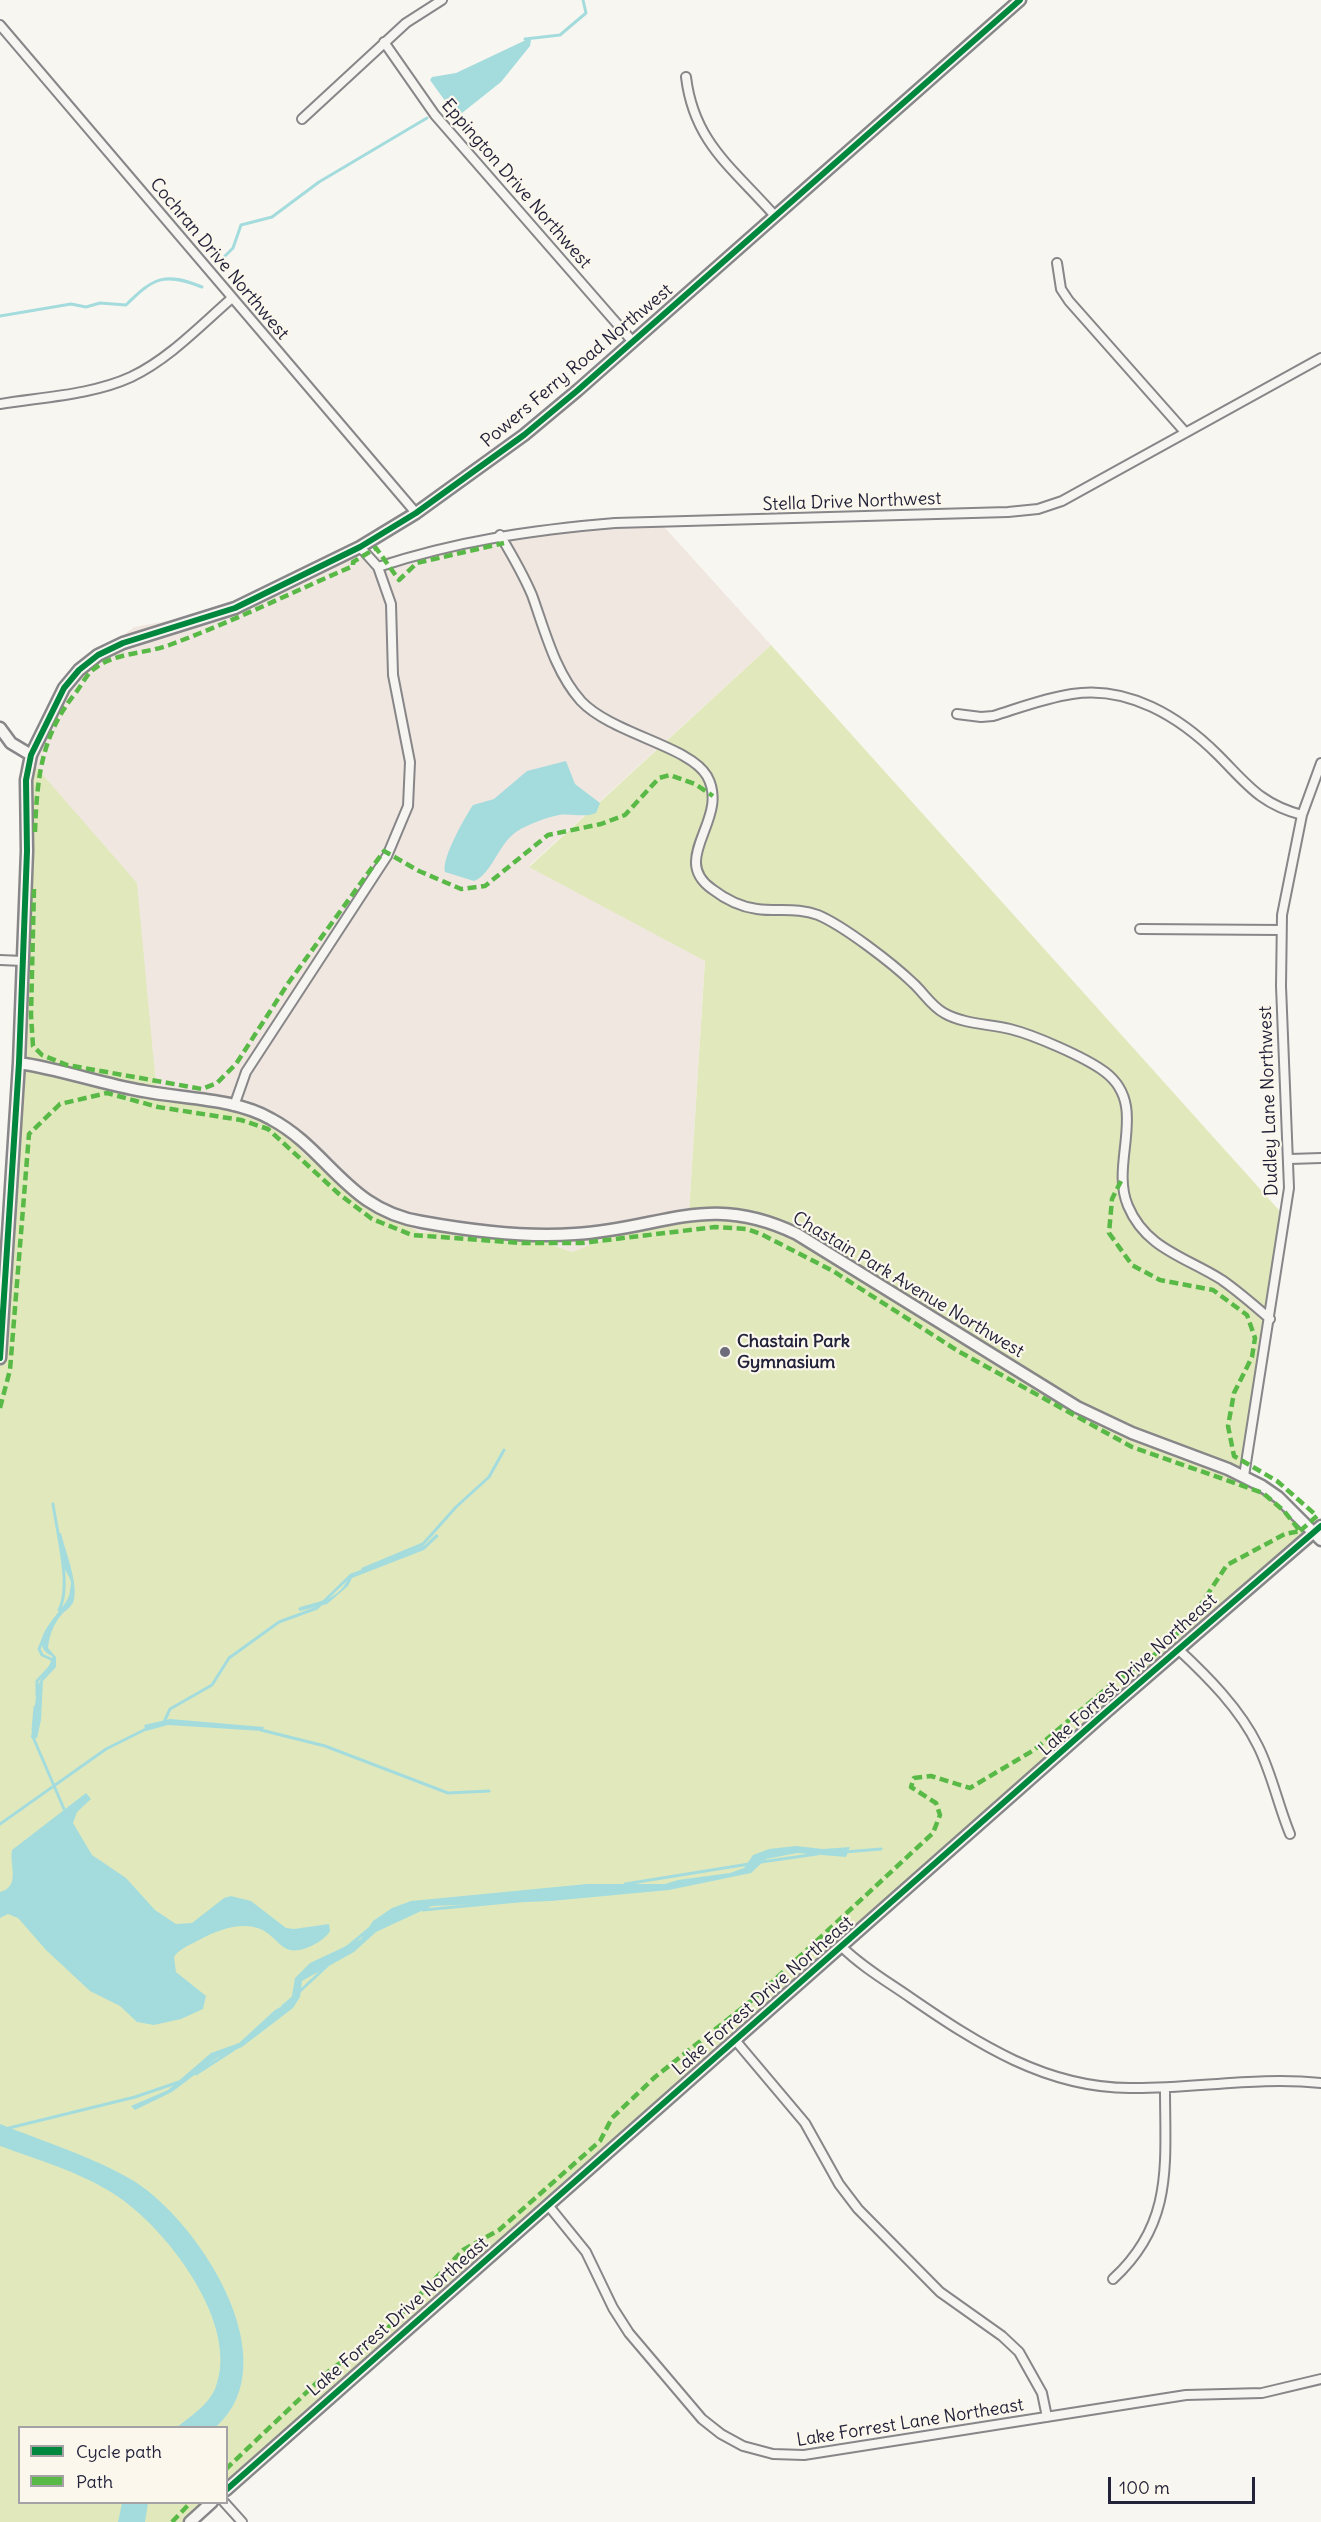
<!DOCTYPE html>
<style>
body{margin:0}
#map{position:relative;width:1321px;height:2522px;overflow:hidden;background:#f8f6f0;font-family:Delius,sans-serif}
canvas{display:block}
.legend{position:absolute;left:18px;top:2426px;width:210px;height:78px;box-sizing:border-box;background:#fbf7ec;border:2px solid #a4a2a5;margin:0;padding:8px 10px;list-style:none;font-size:18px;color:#22223b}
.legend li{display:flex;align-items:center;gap:12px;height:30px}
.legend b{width:30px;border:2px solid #a4a2a5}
.scale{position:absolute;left:1108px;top:2477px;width:147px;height:27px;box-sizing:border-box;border:3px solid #22223b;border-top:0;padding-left:8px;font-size:18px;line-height:21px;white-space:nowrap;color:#22223b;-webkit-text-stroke:4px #fbf7ec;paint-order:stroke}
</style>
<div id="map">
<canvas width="1321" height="2522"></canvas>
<ul class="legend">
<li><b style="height:8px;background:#00873e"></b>Cycle path</li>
<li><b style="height:8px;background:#58b947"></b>Path</li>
</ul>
<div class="scale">100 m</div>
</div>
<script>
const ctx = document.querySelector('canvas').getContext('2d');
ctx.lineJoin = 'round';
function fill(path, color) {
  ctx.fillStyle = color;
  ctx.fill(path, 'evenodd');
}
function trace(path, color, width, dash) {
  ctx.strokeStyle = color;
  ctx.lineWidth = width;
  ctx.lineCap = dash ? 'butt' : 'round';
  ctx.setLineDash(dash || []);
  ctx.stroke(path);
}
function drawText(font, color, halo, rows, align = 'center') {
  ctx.font = font + ' Delius,sans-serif';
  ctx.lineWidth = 4.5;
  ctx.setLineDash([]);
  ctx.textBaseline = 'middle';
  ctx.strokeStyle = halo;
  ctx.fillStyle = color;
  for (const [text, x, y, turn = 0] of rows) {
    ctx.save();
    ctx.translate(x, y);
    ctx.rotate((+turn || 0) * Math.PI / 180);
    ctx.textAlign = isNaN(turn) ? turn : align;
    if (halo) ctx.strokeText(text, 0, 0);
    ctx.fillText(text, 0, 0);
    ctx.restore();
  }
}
fill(new Path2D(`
 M 658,520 L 771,645 L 529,866 L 705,960 L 689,1212 L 572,1252 L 495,1225 L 421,1233 L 359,1199 L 303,1153 L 281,1128 L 235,1110 L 157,1096 L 29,759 L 43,716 L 76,672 L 134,627 L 216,612 L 333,559 L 411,555 L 514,528 Z`), '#f1e7e1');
fill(new Path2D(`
 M 771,645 L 1287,1219 L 1242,1474 L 1318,1525 L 227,2489 L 226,2428 L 20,2428 L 20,2502 L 211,2503 L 189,2522 L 0,2522 L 0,1349 L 10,1306 L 29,759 L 137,883 L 157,1096 L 235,1110 L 281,1128 L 303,1153 L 359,1198 L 421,1233 L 495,1225 L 572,1252 L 672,1214 L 689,1212 L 705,961 L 529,867 Z`), '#e1e9bc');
fill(new Path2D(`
 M 528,39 L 531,40 L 530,46 L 501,82 L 462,113 L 453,112 L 430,80 L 432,77 L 456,73 Z
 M 566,761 L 575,784 L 600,803 L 596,813 C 586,818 571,813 559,815 C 545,818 528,824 516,832 C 497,846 492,874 474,881 L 445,872 C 441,859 465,817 473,805 L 494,799 L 527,771 Z
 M 61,1533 C 65,1551 80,1586 73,1603 C 71,1606 66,1611 63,1613 C 54,1623 49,1635 48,1648 L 56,1657 L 56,1667 L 43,1681 L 41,1720 L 37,1738 L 31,1738 L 37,1688 L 41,1679 L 53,1664 L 52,1656 C 24,1642 61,1614 68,1598 C 70,1595 70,1588 71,1584 C 71,1578 66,1573 64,1567 C 61,1556 60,1545 58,1534 Z
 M 436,1534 L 439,1536 L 424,1550 L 352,1578 L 348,1586 L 327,1604 L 300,1611 L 298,1608 C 321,1600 340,1601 350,1574 L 425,1545 Z
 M 170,1719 L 264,1727 L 262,1731 L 168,1725 L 146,1731 L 144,1725 Z
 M 86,1793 L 91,1799 L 77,1812 L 73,1823 L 92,1855 L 126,1878 L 155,1910 L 176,1924 L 192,1923 L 224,1898 L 231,1896 L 251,1901 L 286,1928 L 294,1929 L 329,1924 L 330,1931 C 325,1941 302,1953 290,1950 C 282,1948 277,1941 271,1936 C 251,1918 222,1928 201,1939 C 192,1944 180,1948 174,1957 L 176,1972 L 206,1996 L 203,2009 L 181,2019 L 154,2025 L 137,2022 L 120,2006 L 90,1991 L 46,1950 L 18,1918 L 8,1914 L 0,1918 L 0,1892 C 21,1886 9,1866 12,1850 Z
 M 796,1846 L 823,1849 L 850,1847 L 846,1857 L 797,1853 L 766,1859 L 751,1873 L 669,1890 L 551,1901 L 432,1906 L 376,1932 L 354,1952 L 302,1981 L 300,1997 L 293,2008 L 242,2047 L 217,2058 L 172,2092 L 135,2110 L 131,2106 L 168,2090 L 211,2053 L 239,2043 L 275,2010 L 291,2001 L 295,1978 L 310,1963 L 361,1939 L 373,1921 L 392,1908 L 411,1901 L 587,1884 L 665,1884 L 678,1880 L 730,1873 L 744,1868 L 753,1855 L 769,1849 Z
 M 0,2124 C 40,2140 98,2159 134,2181 C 199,2222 290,2361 216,2427 L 177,2427 C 190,2417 208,2405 215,2389 C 242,2325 165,2226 114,2194 C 80,2172 38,2160 0,2146 Z
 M 122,2503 L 148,2503 L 145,2522 L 118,2522 Z`), '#a4dcde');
trace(new Path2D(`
 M 525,39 L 560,35 L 586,13 L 583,0
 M 225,256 L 233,248 L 241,225 L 272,217 L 319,182 L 427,118
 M 0,316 L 71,304 L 86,307 L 100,303 L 126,305 C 154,277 165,272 202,287
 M 53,1504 C 57,1533 72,1587 59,1610
 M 363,1569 L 423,1544 L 456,1507 L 489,1477 L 504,1450
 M 37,1695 L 37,1681 L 50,1667 L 53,1660 L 42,1655 L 39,1649 L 44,1637
 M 164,1722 L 170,1709 L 212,1685 L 229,1658 L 279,1622 L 317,1608 L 351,1575
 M 33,1730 L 35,1707
 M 261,1730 L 325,1746 L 448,1793 L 489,1791
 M 33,1737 L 64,1809
 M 0,1824 L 106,1749 L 148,1728
 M 844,1852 L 881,1849
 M 761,1862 L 817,1854
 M 625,1884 L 749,1864
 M 423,1910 L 518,1901
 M 345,1949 L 369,1929
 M 299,1992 L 327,1966
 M 283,2006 L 294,1997
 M 196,2074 L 233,2050
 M 9,2128 L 135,2097 L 179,2082`), '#a4dcde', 3);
const street = new Path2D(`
 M 0,25 L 416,513
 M 384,42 L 435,115 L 633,342
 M 686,77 C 694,143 733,168 775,216
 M 302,119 L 406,23 L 442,0
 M 1057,263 L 1061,289 L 1069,301 L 1185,432
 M 0,404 C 42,397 92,395 131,377 C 169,359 201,325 232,298
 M 500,535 C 512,555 523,574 532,595 C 545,631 555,672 581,701 C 612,734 690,746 707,776 C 731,819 668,858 712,889 C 725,899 741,907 757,909 C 777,912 798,907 818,915 C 844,926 892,963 913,983 C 924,993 931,1006 944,1013 C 963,1024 989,1024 1010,1029 C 1034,1035 1085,1057 1105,1072 C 1150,1106 1109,1162 1128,1206 C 1146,1249 1186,1257 1222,1280 C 1239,1292 1254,1305 1270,1319
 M 378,567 C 457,541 532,530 615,523 L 1008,512 L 1038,509 L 1062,501 L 1321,358
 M 957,714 L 981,717 L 993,716 C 1019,708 1045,698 1072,694 C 1128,685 1180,717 1218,755 C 1247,784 1260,804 1302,815
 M 1140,929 L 1281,930
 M 0,960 L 23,961
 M 234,1106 L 246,1072 L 387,856 L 408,806 L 410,762 L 393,675 L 391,604 L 378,567 L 360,547
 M 1290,1159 L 1321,1158
 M 1244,1476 L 1289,1188 L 1281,986 L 1282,915 L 1302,815 L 1321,763
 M 1178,1649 C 1208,1677 1240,1709 1258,1746 C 1272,1774 1278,1805 1290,1834
 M 842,1947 C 862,1967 888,1982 911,1998 C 978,2044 1046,2088 1130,2088 C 1193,2089 1258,2076 1321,2083
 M 735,2040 L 805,2123 L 839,2184 L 858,2209 L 940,2292 L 1002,2336 L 1019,2352 L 1042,2393 L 1047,2417
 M 548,2205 L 586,2252 L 613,2308 L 629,2333 L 702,2419 L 721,2434 L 743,2446 L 773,2454 L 804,2455 L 1186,2395 L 1262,2393 L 1321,2379
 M 1113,2279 C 1174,2223 1165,2164 1165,2088
 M 224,2502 L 242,2522`);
const secondary = new Path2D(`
 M 0,728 L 11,743 L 31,755
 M 19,1063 C 61,1069 101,1084 143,1091 C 184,1099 234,1098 271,1119 C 329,1150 347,1210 422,1222 C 472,1231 525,1238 575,1234 C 663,1229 708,1191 797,1234 L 1077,1407 L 1132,1433 L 1228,1469 L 1262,1486 L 1278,1497 L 1321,1540
 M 0,1358 L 19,1063 L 27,851 L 26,780 L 31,755 L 64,688 L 79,670 L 98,655 L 123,643 L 235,608 L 360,547 L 416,513 L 524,435 L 578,390 L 1020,0
 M 226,2490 L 1105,1713 L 1321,1526
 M 190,2522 L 212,2502`);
trace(street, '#878688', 12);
trace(secondary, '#878688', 15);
trace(street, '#f6f5f1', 8);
trace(secondary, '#f6f5f1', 10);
trace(new Path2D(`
 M 35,832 C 37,778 41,735 77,691 C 82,684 87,674 94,669 C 114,652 148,654 172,644 C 234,621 293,592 353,566 L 353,562 L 376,548 L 399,580 L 417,563 L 504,543
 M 34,889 L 31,1015 L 33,1046 L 42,1055 L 67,1065 L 202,1089 L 217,1083 L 236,1064 L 289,982 L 384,851 L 419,871 L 461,889 L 485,886 L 548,835 L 601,824 L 625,815 L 659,778 L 670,775 L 695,784 L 713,796
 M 1121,1181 L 1112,1199 L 1109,1233 L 1132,1265 L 1160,1280 L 1213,1290 L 1247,1315 L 1255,1338 L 1252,1357 L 1234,1393 L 1228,1426 L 1234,1456 L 1277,1481 L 1317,1516 L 1300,1531
 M 0,1408 L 10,1370 L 29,1134 L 60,1104 L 107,1093 L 158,1107 L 241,1120 L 268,1129 L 339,1194 L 372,1219 L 412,1235 L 522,1243 L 582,1243 L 715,1227 L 747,1229 L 761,1234 L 833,1271 L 958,1351 L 1132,1447 L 1263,1493 L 1284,1511 L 1300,1531 L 1285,1534 L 1227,1565 L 1190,1621 L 1158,1652 L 1107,1688 L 1034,1750 L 970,1788 L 931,1776 L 914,1778 L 911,1787 L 936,1803 L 940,1815 L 933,1833 L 756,1997 L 655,2077 L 612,2118 L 600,2141 L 499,2230 L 463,2250 L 384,2332 L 329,2371 L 226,2469
 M 172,2522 L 191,2502`), '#58b947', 4.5, [9, 4.5]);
trace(new Path2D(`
 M 0,1358 L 19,1063 L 27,851 L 26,780 L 31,755 L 64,688 L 79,670 L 98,655 L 123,643 L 235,608 L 360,547 L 416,513 L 524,435 L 578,390 L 1020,0
 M 226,2490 L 1105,1713 L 1321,1526`), '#00873e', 6);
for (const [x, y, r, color] of [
 [725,1352,6,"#6d6c7a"]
]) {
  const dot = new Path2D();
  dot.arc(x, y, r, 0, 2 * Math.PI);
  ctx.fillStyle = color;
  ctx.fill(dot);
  trace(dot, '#fbf7ec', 2);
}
drawText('18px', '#22223b', '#fbf7ec', [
 ["Eppington Drive Northwest",516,184,49],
 ["Cochran Drive Northwest",219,259,50],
 ["Powers Ferry Road Northwest",577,366,-40],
 ["Stella Drive Northwest",852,502,-2],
 ["Dudley Lane Northwest",1269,1101,-92],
 ["Chastain Park Avenue Northwest",908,1285,31],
 ["Lake Forrest Drive Northeast",1128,1675,-42],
 ["Lake Forrest Drive Northeast",763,1996,-41],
 ["Lake Forrest Drive Northeast",398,2317,-41],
 ["Lake Forrest Lane Northeast",910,2423,-9]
]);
drawText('bold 18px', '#22223b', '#fbf7ec', [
 ["Chastain Park",737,1342],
 ["Gymnasium",737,1363]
], 'left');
</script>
